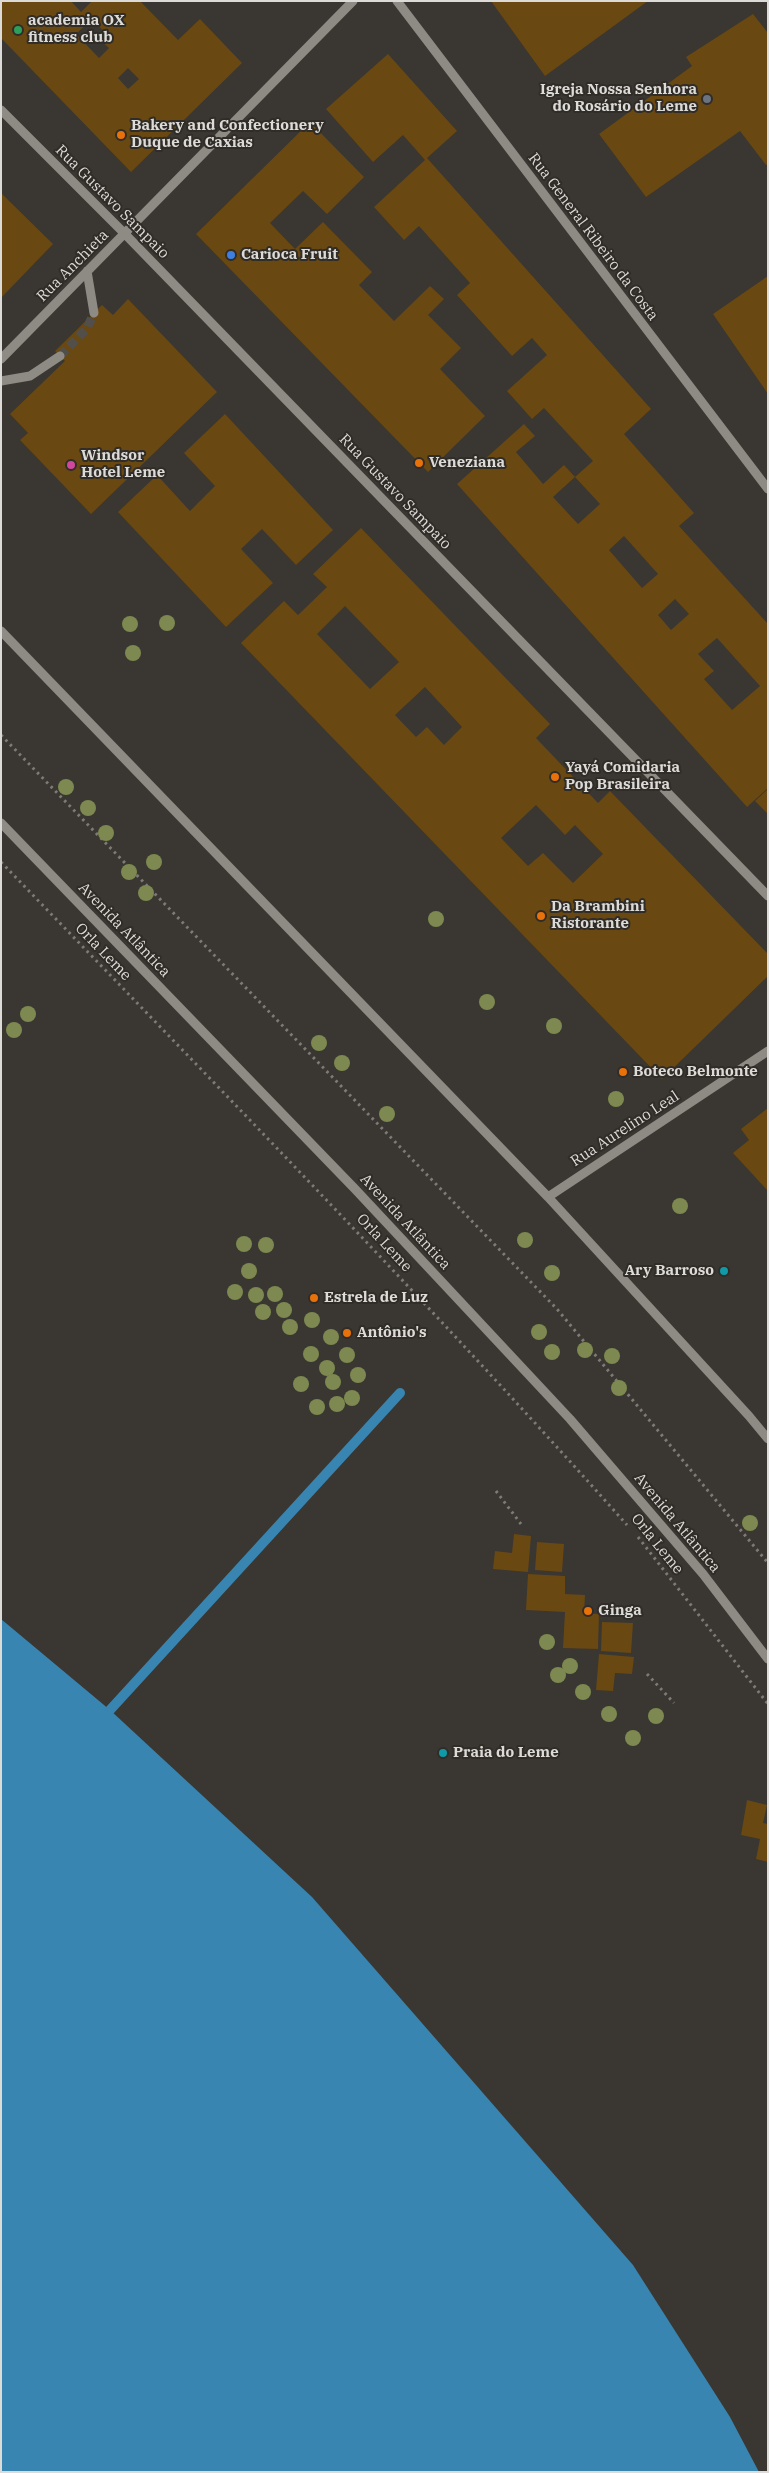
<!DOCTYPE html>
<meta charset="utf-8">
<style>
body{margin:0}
#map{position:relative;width:769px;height:2473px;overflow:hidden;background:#3a3631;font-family:"IBM Plex Serif",serif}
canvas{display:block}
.frame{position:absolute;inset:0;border:2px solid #dddbd8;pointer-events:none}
</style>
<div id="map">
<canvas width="769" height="2473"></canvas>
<div class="frame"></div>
</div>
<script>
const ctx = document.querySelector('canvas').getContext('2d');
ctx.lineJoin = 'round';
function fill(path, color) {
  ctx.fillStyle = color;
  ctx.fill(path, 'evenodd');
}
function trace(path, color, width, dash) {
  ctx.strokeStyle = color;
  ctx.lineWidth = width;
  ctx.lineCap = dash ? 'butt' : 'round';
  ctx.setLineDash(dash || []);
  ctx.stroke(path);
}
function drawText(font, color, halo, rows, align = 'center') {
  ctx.font = font + ' "IBM Plex Serif",serif';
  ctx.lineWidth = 4;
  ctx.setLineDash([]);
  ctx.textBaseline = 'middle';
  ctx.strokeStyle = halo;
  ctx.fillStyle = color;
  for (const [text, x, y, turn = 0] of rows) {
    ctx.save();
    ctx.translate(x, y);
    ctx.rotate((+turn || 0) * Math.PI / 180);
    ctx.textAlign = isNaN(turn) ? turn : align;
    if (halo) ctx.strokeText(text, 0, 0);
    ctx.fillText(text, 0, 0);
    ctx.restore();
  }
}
fill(new Path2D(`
 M 1,1619 L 110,1710 L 312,1897 L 633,2265 L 730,2417 L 759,2472 L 1,2472 Z`), '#3985b1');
trace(new Path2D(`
 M 110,1710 L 400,1393`), '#3985b1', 10);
fill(new Path2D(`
 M 1,1 L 71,1 L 81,12 L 92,1 L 140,1 L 178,40 L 200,19 L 242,63 L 131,172 L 1,38 ZM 92,19 L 106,34 L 100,40 L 109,48 L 99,58 L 76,34 ZM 128,68 L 139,79 L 128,89 L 118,78 Z
 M 491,1 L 648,1 L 545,76 Z
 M 753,14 L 768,33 L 768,164 L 766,165 L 740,131 L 646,197 L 599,134 L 692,66 L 686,57 Z
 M 388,54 L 457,131 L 427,158 L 651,409 L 624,434 L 694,513 L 679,526 L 768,624 L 768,788 L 747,807 L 457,484 L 524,424 L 535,436 L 516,452 L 543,484 L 564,465 L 575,477 L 593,461 L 544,408 L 532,419 L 507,391 L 547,355 L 532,338 L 512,356 L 457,295 L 470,283 L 419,226 L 404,240 L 374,207 L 425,160 L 403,135 L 373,162 L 326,109 ZM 575,477 L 600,504 L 578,524 L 553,497 ZM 624,536 L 658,574 L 642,588 L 609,550 ZM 675,599 L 689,614 L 671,630 L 658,615 ZM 717,638 L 760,686 L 732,710 L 704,679 L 714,671 L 698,654 Z
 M 310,122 L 364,177 L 327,214 L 303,191 L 270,223 L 295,249 L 323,222 L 372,272 L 359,285 L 394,321 L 430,286 L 444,299 L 428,315 L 461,348 L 440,369 L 485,416 L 428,472 L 196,234 Z
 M 1,193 L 53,244 L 1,298 Z
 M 768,276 L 768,394 L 713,314 Z
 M 128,299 L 217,392 L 91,514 L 20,440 L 28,433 L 10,414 L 65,361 L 55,351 L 102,305 L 113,315 Z
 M 225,414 L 333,530 L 296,565 L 262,529 L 241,549 L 273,583 L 226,627 L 118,512 L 157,475 L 190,511 L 215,486 L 184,453 Z
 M 361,528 L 550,724 L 536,738 L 598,803 L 610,791 L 768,954 L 768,976 L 662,1079 L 241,643 L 284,601 L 298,615 L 327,587 L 313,574 ZM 345,606 L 399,662 L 370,689 L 317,634 ZM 425,687 L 462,727 L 444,745 L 427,727 L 416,737 L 395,715 ZM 536,805 L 565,835 L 575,825 L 603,854 L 573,883 L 543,853 L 528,866 L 501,838 Z
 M 768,789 L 768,814 L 755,801 Z
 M 768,1108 L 768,1191 L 733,1153 L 749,1140 L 741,1129 Z
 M 514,1534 L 531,1536 L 528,1572 L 493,1569 L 495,1551 L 512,1553 Z
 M 537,1542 L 564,1544 L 562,1572 L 535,1570 Z
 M 528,1574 L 565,1576 L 565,1594 L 585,1595 L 584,1613 L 599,1614 L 598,1649 L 563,1648 L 565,1612 L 526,1610 Z
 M 602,1622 L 633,1623 L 631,1653 L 601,1651 Z
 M 599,1654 L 634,1657 L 632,1674 L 615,1673 L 613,1691 L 596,1690 Z
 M 747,1800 L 767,1805 L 763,1823 L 768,1824 L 768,1862 L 756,1859 L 760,1839 L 741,1835 Z`), '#694812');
trace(new Path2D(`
 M 60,356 L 87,328 L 94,313`), '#524f4a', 9, [9, 4.5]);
trace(new Path2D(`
 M 1,735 L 557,1309 L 768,1563
 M 1,862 C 212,1081 425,1298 627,1525
 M 496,1491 L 521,1524
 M 638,1537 L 768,1704
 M 647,1674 L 674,1703`), '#7e7a76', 3, [2.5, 4]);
trace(new Path2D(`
 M 397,1 L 768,489
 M 1,110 L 124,233 L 768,896
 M 87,271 L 94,313
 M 1,359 L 353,1
 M 1,381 L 30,376 L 60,356
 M 1,631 L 548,1197 L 749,1416 L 768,1439
 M 1,823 L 355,1189 L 570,1419 L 703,1574 L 768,1659
 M 548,1197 L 768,1051`), '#8e8a84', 9);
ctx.fillStyle = '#7d8950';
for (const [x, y] of [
 [167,623],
 [130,624],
 [133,653],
 [66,787],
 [88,808],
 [106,833],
 [154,862],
 [129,872],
 [146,893],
 [436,919],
 [487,1002],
 [28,1014],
 [554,1026],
 [14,1030],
 [319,1043],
 [342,1063],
 [616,1099],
 [387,1114],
 [680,1206],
 [525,1240],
 [244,1244],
 [266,1245],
 [249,1271],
 [552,1273],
 [235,1292],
 [275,1294],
 [256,1295],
 [284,1310],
 [263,1312],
 [312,1320],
 [290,1327],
 [539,1332],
 [331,1337],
 [585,1350],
 [552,1352],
 [311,1354],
 [347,1355],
 [612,1356],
 [327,1368],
 [358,1375],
 [333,1382],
 [301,1384],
 [619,1388],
 [352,1398],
 [337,1404],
 [317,1407],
 [750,1523],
 [547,1642],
 [570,1666],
 [558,1675],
 [583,1692],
 [609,1714],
 [656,1716],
 [633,1738]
]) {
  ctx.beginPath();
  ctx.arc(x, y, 8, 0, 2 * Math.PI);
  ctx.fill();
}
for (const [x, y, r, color] of [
 [18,30,5,"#2e9e5b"],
 [707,99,5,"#6b7280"],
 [121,135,5,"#e8710a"],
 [231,255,5,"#3f7fe0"],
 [419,463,5,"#e8710a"],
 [71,465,5,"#d1479c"],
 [555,777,5,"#e8710a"],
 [541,916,5,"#e8710a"],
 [623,1072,5,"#e8710a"],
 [724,1271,5,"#0f9aa8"],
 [314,1298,5,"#e8710a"],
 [347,1333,5,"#e8710a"],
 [588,1611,5,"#e8710a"],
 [443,1753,5,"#0f9aa8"]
]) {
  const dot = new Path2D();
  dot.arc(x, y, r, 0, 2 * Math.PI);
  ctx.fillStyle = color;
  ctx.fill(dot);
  trace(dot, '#302c27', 2);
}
drawText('bold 15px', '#dddbd8', '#302c27', [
 ["academia OX",28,21],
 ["fitness club",28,38],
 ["Igreja Nossa Senhora",697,90,"right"],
 ["do Rosário do Leme",697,107,"right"],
 ["Bakery and Confectionery",131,126],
 ["Duque de Caxias",131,143],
 ["Carioca Fruit",241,255],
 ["Windsor",81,456],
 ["Hotel Leme",81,473],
 ["Veneziana",429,463],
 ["Yayá Comidaria",565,768],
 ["Pop Brasileira",565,785],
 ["Da Brambini",551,907],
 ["Ristorante",551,924],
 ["Boteco Belmonte",633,1072],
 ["Ary Barroso",714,1271,"right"],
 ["Estrela de Luz",324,1298],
 ["Antônio's",357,1333],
 ["Ginga",598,1611],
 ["Praia do Leme",453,1753]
], 'left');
drawText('15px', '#dddbd8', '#302c27', [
 ["Rua Gustavo Sampaio",112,202,45],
 ["Rua General Ribeiro da Costa",593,237,53],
 ["Rua Anchieta",73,266,-45],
 ["Rua Gustavo Sampaio",395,492,46],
 ["Avenida Atlântica",124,930,46],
 ["Orla Leme",103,952,46],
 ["Rua Aurelino Leal",625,1129,-33],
 ["Avenida Atlântica",405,1222,47],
 ["Orla Leme",384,1243,47],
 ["Avenida Atlântica",677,1523,50],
 ["Orla Leme",657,1544,51]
]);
</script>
